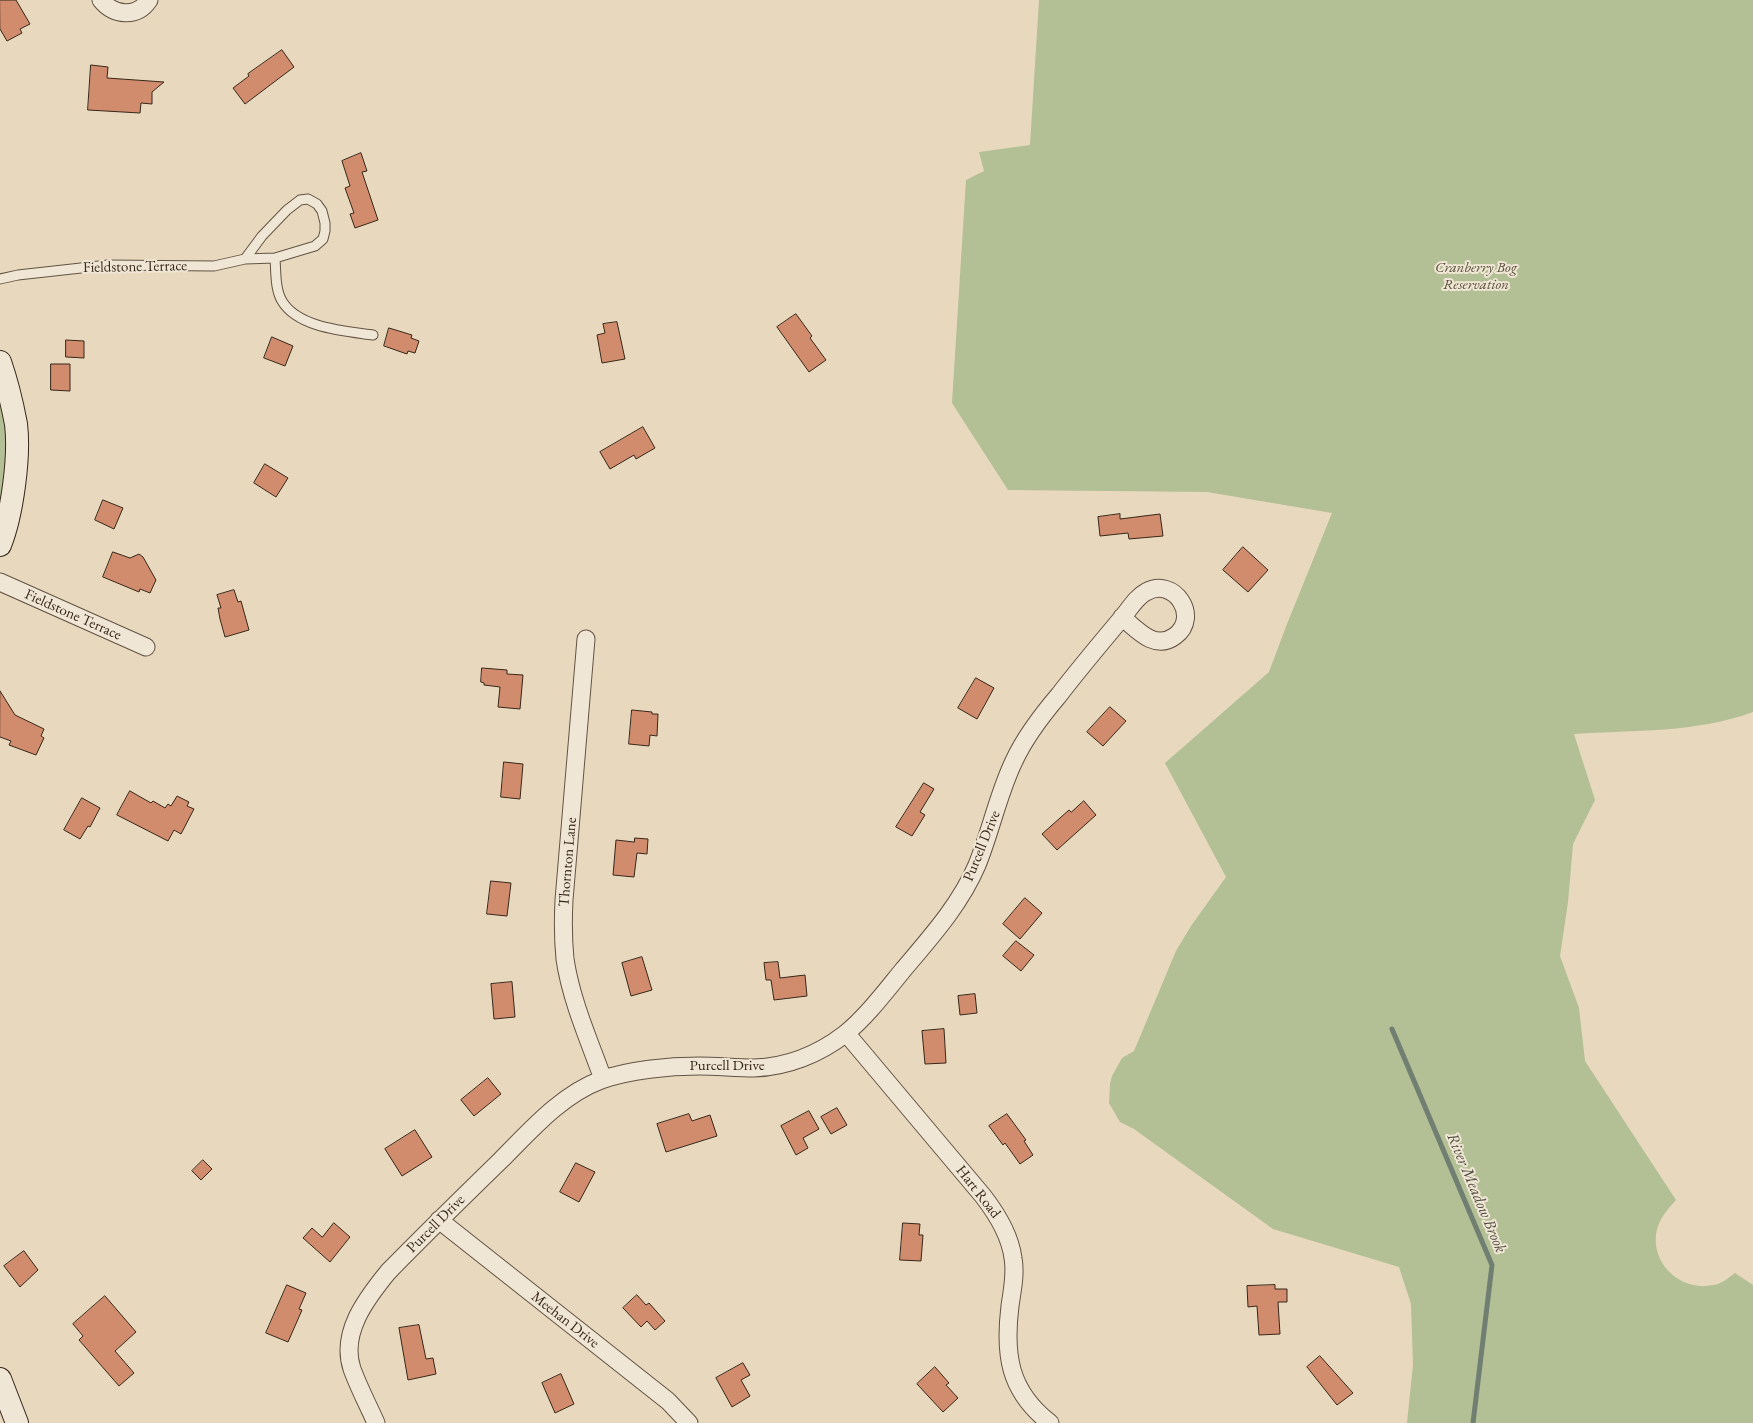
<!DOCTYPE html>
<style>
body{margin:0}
canvas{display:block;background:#e8d8be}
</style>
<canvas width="1753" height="1423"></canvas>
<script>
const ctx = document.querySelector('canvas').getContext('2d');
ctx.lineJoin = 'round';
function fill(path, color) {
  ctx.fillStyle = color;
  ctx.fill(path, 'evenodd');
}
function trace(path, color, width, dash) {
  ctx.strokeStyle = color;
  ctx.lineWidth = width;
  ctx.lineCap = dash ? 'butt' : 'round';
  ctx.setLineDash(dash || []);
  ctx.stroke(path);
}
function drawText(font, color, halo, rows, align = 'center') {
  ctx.font = font + ' "EB Garamond",serif';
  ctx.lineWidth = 4;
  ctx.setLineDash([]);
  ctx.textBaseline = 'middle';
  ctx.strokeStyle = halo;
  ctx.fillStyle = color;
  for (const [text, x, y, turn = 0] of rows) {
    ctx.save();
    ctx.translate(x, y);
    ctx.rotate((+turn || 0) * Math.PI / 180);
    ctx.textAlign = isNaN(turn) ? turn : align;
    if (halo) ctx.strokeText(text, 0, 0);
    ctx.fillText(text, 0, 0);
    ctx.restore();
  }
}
fill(new Path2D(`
 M 1039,0 L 1753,0 L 1753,712 C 1696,733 1634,730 1574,734 L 1595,800 L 1573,844 L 1568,902 L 1560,956 L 1579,1008 L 1585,1061 L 1676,1200 C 1667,1210 1658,1220 1656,1234 C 1652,1266 1683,1292 1713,1285 C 1722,1284 1728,1278 1735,1273 L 1753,1285 L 1753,1423 L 1407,1423 L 1413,1365 L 1411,1304 L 1399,1267 L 1273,1229 L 1134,1129 L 1120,1122 L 1109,1103 L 1110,1084 L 1112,1076 L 1122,1058 L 1134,1051 L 1176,951 L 1191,926 L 1226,877 L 1165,763 L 1269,672 L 1287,624 L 1332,513 L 1207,492 L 1008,490 L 952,403 L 966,180 L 984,171 L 979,152 L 1030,145 Z
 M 0,384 L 5,426 L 6,473 L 0,513 Z`), '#b3bf94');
trace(new Path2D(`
 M 1392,1029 L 1492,1265 L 1473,1423`), '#717f72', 5);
const building = new Path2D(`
 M 0,0 L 16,0 L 30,24 L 20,29 L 22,33 L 7,41 L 0,29 Z
 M 282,50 L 294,67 L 245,104 L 233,88 L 249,76 L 248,74 Z
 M 91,65 L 108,67 L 107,78 L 164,82 L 152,92 L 152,104 L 141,103 L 140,113 L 88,110 Z
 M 361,153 L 367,171 L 362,172 L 378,220 L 355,228 L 350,214 L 354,213 L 345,188 L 350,186 L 342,161 Z
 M 796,314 L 812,336 L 810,338 L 826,360 L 809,372 L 777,327 Z
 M 617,322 L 625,359 L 602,363 L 597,335 L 605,333 L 603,324 Z
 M 389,328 L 412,335 L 411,338 L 419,341 L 415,353 L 408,351 L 407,354 L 384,346 Z
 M 272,337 L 293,346 L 285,366 L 264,358 Z
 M 66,340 L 84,341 L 84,358 L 66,357 Z
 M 51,364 L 70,364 L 70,391 L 51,390 Z
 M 643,427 L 655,448 L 636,459 L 634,455 L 610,469 L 600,452 Z
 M 265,464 L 288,478 L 276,497 L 254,483 Z
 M 103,500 L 123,508 L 114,529 L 95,520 Z
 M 1120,514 L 1120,519 L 1160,514 L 1163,536 L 1129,539 L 1128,533 L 1100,536 L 1098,517 Z
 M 1243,547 L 1268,570 L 1248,592 L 1223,570 Z
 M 113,552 L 130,558 L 139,554 L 143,557 L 156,580 L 150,593 L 140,589 L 139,592 L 103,577 Z
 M 234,590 L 238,602 L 241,601 L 249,630 L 225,637 L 220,619 L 218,608 L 221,608 L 217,595 Z
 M 482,668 L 507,670 L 507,674 L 523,675 L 520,709 L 498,707 L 500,687 L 484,685 L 484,683 L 481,682 Z
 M 976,678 L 994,688 L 977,719 L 958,708 Z
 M 0,691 L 15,715 L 44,729 L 41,736 L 44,738 L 36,755 L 9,745 L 11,741 L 0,737 Z
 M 1110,707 L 1126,721 L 1103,746 L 1087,732 Z
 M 632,710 L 652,712 L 652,714 L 658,714 L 657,736 L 650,735 L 649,746 L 629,744 Z
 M 504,762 L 523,764 L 520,799 L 501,797 Z
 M 924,783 L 934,789 L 920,812 L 925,815 L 912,836 L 896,827 Z
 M 130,791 L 151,803 L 153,801 L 165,808 L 168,804 L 171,806 L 177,796 L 189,802 L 187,806 L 194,809 L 181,834 L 174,830 L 168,841 L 117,815 Z
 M 82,798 L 100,808 L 90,827 L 88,826 L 80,839 L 64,830 Z
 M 1084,801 L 1096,815 L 1057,850 L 1042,834 L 1069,810 L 1071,812 Z
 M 635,838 L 648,839 L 647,854 L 637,853 L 634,877 L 613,875 L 616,840 L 634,842 Z
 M 491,881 L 511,883 L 507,916 L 487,914 Z
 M 1025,898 L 1042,913 L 1020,939 L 1003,924 Z
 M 1016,941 L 1034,955 L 1021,971 L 1003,956 Z
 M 642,957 L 652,990 L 631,996 L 622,963 Z
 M 778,962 L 780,978 L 805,975 L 807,996 L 774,1000 L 771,980 L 766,980 L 764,963 Z
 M 512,982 L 515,1017 L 494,1019 L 491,984 Z
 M 975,994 L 977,1013 L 960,1015 L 958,996 Z
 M 944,1029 L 946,1063 L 925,1064 L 922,1031 Z
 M 488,1078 L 501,1094 L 474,1116 L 461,1100 Z
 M 837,1108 L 847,1125 L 831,1134 L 821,1117 Z
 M 809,1111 L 819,1129 L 803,1138 L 808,1148 L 796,1155 L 781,1126 Z
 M 689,1114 L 692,1121 L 710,1115 L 717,1136 L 666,1152 L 657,1124 Z
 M 1007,1114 L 1026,1140 L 1024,1141 L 1033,1155 L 1020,1164 L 1005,1143 L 1003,1145 L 989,1126 Z
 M 415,1130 L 432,1157 L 402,1176 L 385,1149 Z
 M 203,1160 L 212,1169 L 201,1180 L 192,1171 Z
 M 576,1163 L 595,1172 L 579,1202 L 560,1192 Z
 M 334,1223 L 350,1237 L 330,1262 L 303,1238 L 312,1228 L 322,1237 Z
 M 903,1223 L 920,1224 L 919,1235 L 923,1235 L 921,1261 L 900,1260 Z
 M 24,1251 L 38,1270 L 20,1287 L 4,1266 Z
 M 287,1285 L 306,1293 L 299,1309 L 302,1310 L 288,1342 L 266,1333 Z
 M 1275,1285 L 1275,1289 L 1287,1289 L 1287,1302 L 1278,1302 L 1280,1334 L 1259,1335 L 1257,1306 L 1248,1307 L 1247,1286 Z
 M 637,1295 L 646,1305 L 649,1303 L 665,1321 L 655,1330 L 647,1321 L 641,1327 L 623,1308 Z
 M 105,1296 L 136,1332 L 115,1351 L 134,1373 L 119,1386 L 79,1340 L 83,1336 L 73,1324 Z
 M 419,1325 L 426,1359 L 433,1358 L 436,1374 L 408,1380 L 399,1328 Z
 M 1320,1356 L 1353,1393 L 1337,1405 L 1307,1367 Z
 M 743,1363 L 750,1375 L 741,1380 L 750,1396 L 732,1407 L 716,1378 Z
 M 935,1367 L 949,1383 L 946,1385 L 958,1398 L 943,1412 L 917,1384 Z
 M 561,1374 L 574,1404 L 555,1413 L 542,1383 Z`);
fill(building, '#d18b6d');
trace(building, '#37271a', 1);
const lane = new Path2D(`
 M 275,258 C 276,272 275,289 282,301 C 298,328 345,331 373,335
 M 0,279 L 18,275 L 108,265 L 214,266 L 245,259 L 275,258 L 315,246 L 323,239 L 325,231 L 325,223 L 322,211 L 317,204 L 308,199 L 300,200 L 287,210 L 262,236 L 245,259`);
const street = new Path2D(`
 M 101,0 C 114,16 137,18 149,0
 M 0,582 L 146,647
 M 586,639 L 564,900 C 563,920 563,939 565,959 C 571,1000 589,1040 603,1079
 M 846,1033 L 983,1196 C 997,1214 1010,1235 1013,1258 C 1016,1274 1012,1291 1010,1306 C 1004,1355 1009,1391 1050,1423
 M 439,1220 L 668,1401 L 689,1423
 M 376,1423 C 368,1405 359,1388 352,1369 C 340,1333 366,1299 388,1272 C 425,1234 463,1197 501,1160 C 531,1130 561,1095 601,1080 C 629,1070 669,1066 699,1066 C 717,1066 736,1068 754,1068 C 787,1067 819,1054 845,1034 C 867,1016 885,992 903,970 C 930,938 960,905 977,865 C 991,831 998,794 1014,761 C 1025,737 1042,715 1059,695 C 1079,669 1100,644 1121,619 C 1129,610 1136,597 1146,592 C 1174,576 1201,617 1175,636 C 1155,651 1137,630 1122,617`);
const secondary = new Path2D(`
 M 0,362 C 7,382 12,403 16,424 C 20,457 12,515 0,545
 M 0,1379 L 17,1423`);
trace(lane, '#635343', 11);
trace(street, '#635343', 19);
trace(secondary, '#37271a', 24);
trace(lane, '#f0e6d5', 9);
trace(street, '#f0e6d5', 17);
trace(secondary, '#f0e6d5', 22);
drawText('15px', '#37271a', '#f0e6d5', [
 ["Fieldstone Terrace",135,267,-1],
 ["Fieldstone Terrace",73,615,24],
 ["Purcell Drive",982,846,-68],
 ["Thornton Lane",568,862,-85],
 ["Purcell Drive",727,1066],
 ["Hart Road",978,1192,52],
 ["Purcell Drive",436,1224,-45],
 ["Meehan Drive",565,1320,38]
]);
drawText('italic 15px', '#564d38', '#f0e6d5', [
 ["Cranberry Bog",1476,268],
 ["Reservation",1476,285]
]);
drawText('italic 16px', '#4f4c3f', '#f0e6d5', [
 ["River Meadow Brook",1476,1193,67]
]);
</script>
